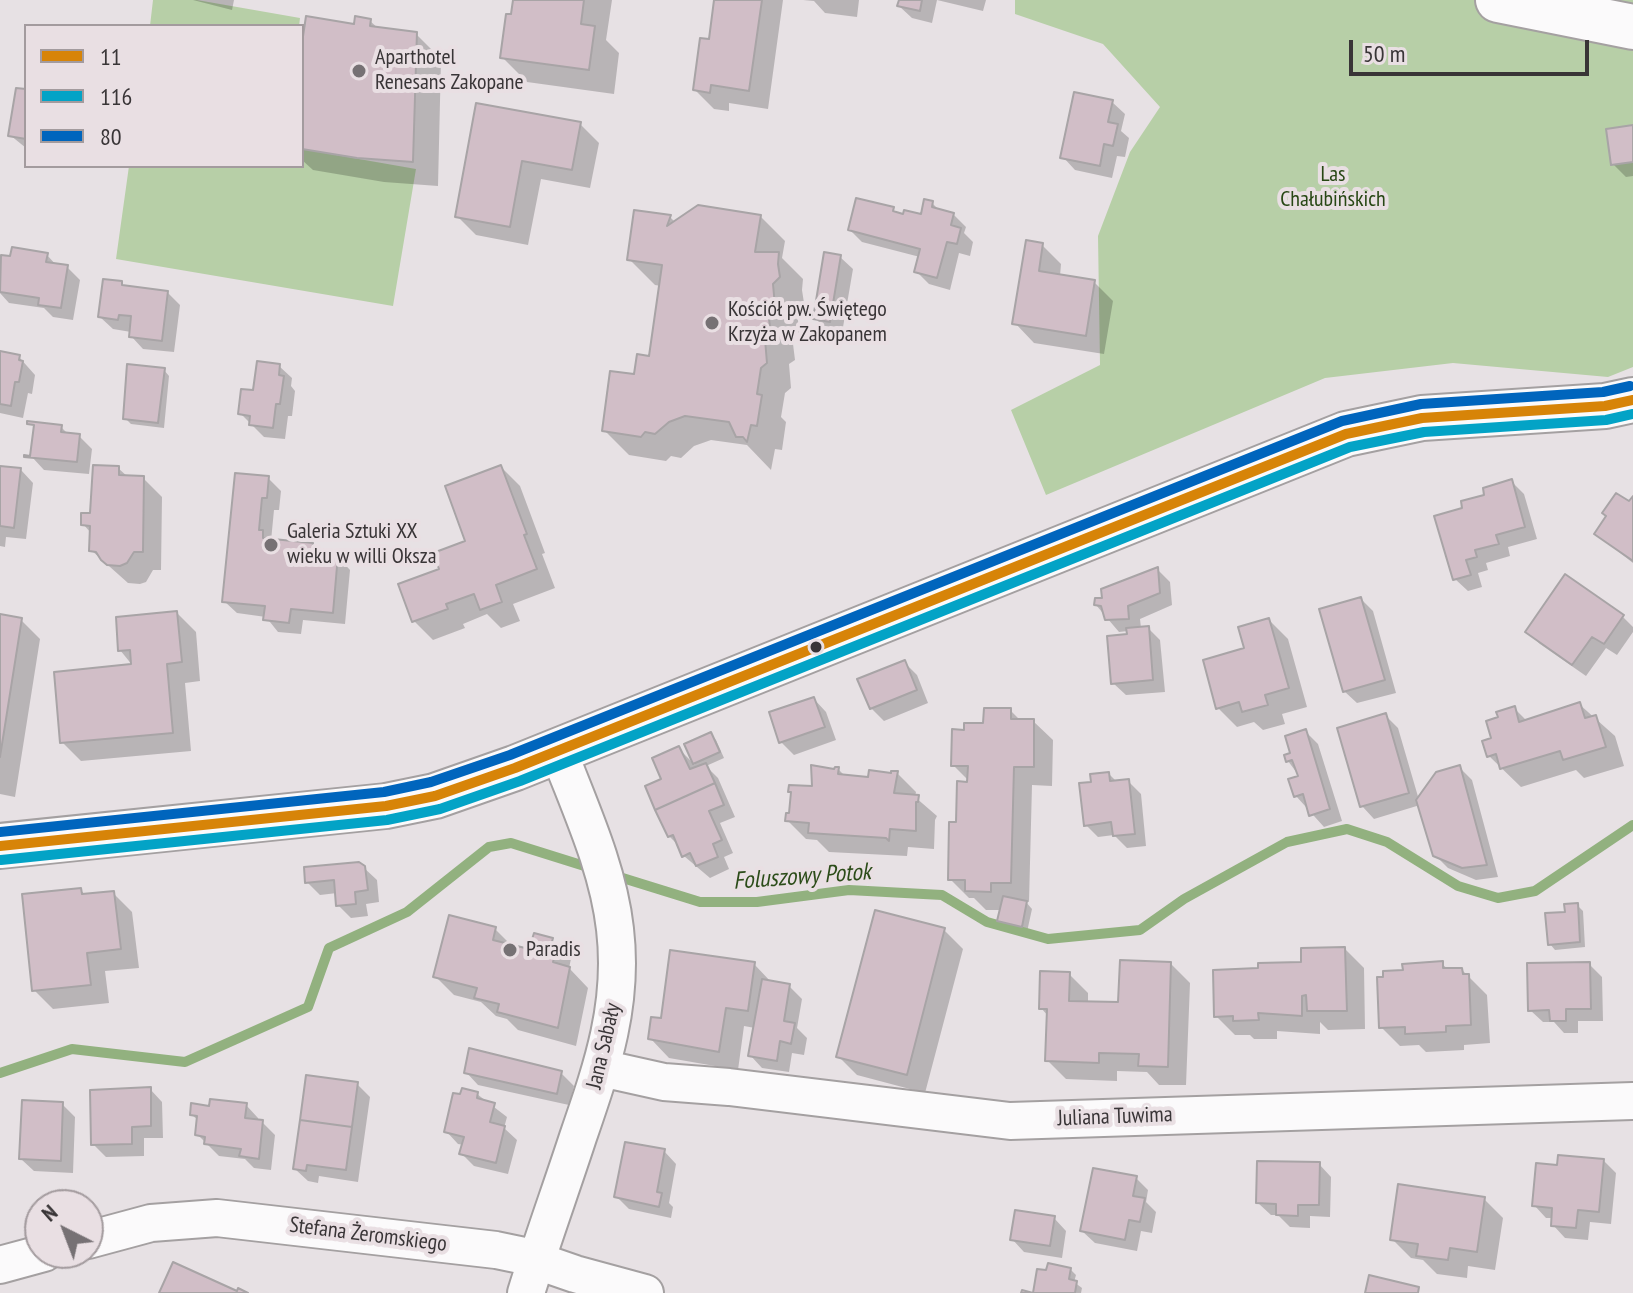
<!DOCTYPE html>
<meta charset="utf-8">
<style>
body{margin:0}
#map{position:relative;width:1633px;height:1293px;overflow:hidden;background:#e7e1e4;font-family:"PT Sans Narrow",sans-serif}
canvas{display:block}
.legend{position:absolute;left:24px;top:24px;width:280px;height:144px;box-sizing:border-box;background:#e9dfe3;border:2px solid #a39b9e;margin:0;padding:10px 14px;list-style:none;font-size:24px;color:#393537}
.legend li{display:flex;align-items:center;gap:16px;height:40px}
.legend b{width:40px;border:2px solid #a39b9e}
.north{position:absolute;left:24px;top:1189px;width:80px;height:80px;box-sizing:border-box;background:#e9dfe3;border:2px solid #a39b9e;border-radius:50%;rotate:318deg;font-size:22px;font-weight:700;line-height:32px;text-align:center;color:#393537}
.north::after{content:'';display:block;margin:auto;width:28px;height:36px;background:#767174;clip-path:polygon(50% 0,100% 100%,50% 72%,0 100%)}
.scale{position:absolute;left:1349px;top:40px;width:240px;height:36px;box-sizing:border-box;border:4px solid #393537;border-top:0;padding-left:10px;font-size:24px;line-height:28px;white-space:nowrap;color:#393537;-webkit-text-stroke:6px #e9dfe3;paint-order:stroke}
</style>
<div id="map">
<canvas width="1633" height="1293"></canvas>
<ul class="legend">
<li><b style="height:10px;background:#d78408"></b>11</li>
<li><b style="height:10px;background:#03a3c6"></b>116</li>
<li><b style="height:10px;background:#0065bd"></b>80</li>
</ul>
<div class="north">N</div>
<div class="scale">50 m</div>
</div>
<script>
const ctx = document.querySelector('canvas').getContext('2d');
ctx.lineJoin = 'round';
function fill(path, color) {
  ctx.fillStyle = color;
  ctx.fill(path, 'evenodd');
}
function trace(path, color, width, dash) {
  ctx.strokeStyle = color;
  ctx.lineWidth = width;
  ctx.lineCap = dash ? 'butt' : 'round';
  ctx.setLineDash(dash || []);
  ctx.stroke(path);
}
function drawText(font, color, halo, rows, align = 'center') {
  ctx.font = font + ' "PT Sans Narrow",sans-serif';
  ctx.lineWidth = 8;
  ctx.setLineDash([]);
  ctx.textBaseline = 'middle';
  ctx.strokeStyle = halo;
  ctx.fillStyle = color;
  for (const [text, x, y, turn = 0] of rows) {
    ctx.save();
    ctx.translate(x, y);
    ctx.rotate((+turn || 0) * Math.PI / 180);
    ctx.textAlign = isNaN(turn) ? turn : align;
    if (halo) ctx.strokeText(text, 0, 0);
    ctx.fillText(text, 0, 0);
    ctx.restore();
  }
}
fill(new Path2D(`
 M 153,0 L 197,0 L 300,18 L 299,26 L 150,26 Z
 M 1015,0 L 1633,0 L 1633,367 L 1608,377 L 1453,363 L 1325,378 L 1046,495 L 1011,410 L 1100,365 L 1098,236 L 1130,152 L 1160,107 L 1103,44 L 1015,14 Z
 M 302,149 L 416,169 L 393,306 L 116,259 L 129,166 L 302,166 Z`), '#b7cfa7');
fill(new Path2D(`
 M 193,0 L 234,0 L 232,10 Z
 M 515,0 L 612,0 L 606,40 L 619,53 L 614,94 L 527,82 L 502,57 Z
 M 716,0 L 783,0 L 768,109 L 729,103 L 729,111 L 714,109 L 695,90 L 710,41 Z
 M 803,0 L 859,0 L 857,17 L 825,13 L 814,1 Z
 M 901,0 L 986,0 L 983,11 L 937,0 L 932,23 L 912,18 L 899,6 Z
 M 370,21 L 379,29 L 416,34 L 441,59 L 438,186 L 384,182 L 313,170 L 302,160 L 302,52 Z
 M 26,91 L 26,148 L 10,135 Z
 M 1112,102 L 1125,114 L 1121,131 L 1129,138 L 1125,157 L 1117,156 L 1112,178 L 1075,170 L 1063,157 Z
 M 478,105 L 580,124 L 599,143 L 590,188 L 541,179 L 528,245 L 476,235 L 457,216 Z
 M 1633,127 L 1633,176 L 1626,177 L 1613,164 Z
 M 932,203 L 940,211 L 953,214 L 966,227 L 964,233 L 973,242 L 970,256 L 959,253 L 950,290 L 929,284 L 916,271 L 920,257 L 862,242 L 850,230 L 893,209 L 899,215 L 922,217 Z
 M 635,213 L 670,217 L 676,223 L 760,216 L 785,241 L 782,258 L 803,279 L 802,290 L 804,303 L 797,309 L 799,332 L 792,336 L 795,360 L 789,364 L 791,388 L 785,393 L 781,417 L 786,422 L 782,450 L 775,449 L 771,470 L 747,445 L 711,440 L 694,446 L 681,458 L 671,456 L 666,461 L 629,455 L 604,430 L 636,377 L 650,358 L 661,286 L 655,285 L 630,260 Z
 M 1042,245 L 1061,264 L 1060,276 L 1094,282 L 1113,301 L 1104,354 L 1034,343 L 1015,323 Z
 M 47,255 L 57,266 L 67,267 L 80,280 L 73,320 L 53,317 L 44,308 L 9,303 L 0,293 L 2,257 Z
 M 840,257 L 853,269 L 842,333 L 828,331 L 815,318 Z
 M 121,283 L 126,288 L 168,293 L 180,305 L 174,352 L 143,349 L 131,336 L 131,332 L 113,329 L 100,317 Z
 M 0,353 L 19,357 L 35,375 L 32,394 L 28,393 L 23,418 L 0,413 Z
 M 279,366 L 292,378 L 291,386 L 295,391 L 292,416 L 288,416 L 285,439 L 264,437 L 240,413 Z
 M 164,370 L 169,376 L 164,428 L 131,424 L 125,418 Z
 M 61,427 L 69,435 L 79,436 L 92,449 L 89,474 L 44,470 L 32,457 Z
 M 501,467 L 520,486 L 545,553 L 542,554 L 555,588 L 513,604 L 520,621 L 501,628 L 487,614 L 463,624 L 465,628 L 433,640 L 414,621 L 442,570 L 468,542 Z
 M 0,468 L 21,470 L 33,483 L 26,539 L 6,537 L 5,547 L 0,546 Z
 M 118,468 L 128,477 L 143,478 L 162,497 L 161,570 L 153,570 L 146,582 L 140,584 L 128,583 L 91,550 L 91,533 L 83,524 Z
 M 268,478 L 281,491 L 279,510 L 274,510 L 271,541 L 312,545 L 324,556 L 338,557 L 350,570 L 345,624 L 303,620 L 301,634 L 278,632 L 266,617 L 237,613 L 224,601 Z
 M 1512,482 L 1524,494 L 1537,539 L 1508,547 L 1510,556 L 1486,563 L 1488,570 L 1478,573 L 1482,587 L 1468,591 L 1455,579 L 1465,510 Z
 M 1633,499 L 1633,563 L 1596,534 Z
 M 1158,570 L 1170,582 L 1172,605 L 1140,619 L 1141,628 L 1148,628 L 1160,640 L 1165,692 L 1126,695 L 1113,683 L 1128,631 L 1119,632 L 1096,605 Z
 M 1361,599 L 1373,611 L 1396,693 L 1357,703 L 1344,691 Z
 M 177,613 L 196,632 L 200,681 L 185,683 L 191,751 L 81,761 L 62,742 L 133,666 L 120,650 Z
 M 0,616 L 21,620 L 40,639 L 15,797 L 0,794 Z
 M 1623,617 L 1633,627 L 1633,632 L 1617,655 L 1606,648 L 1586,676 L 1540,644 L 1527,632 Z
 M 1269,620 L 1288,639 L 1307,707 L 1282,714 L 1285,724 L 1263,730 L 1254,722 L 1237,727 L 1218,708 L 1246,650 Z
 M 904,662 L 917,675 L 928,703 L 884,721 L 871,708 Z
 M 814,699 L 826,712 L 836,740 L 794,755 L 781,742 Z
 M 1579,704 L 1615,736 L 1624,766 L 1584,778 L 1576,770 L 1521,787 L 1489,756 L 1494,740 L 1514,708 L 1527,721 Z
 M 1010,710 L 1021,721 L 1033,721 L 1053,740 L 1052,786 L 1032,785 L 1029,902 L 1025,901 L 1032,909 L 1027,932 L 1005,927 L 1000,921 L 1002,910 L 986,910 L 974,898 L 969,898 L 950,879 L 958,824 L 972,784 L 953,765 L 966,732 L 985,725 Z
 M 1386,716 L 1398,728 L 1419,800 L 1459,767 L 1472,780 L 1498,877 L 1476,880 L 1448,868 L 1435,855 L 1420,805 L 1374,819 L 1362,806 Z
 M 1305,731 L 1318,744 L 1342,821 L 1324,827 L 1296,796 L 1300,777 L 1288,761 Z
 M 710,734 L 716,740 L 724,758 L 706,766 L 718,778 L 735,817 L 720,823 L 733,853 L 724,857 L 729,869 L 710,878 L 684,856 L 680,847 L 669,836 L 664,780 L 678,748 L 695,765 L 687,745 Z
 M 838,769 L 846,777 L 870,779 L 897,773 L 916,792 L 915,797 L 937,816 L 935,820 L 934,849 L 908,847 L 907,856 L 829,852 L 817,840 L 806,839 L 787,820 L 814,788 Z
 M 1109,774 L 1117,782 L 1128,781 L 1141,794 L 1146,846 L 1127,848 L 1114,835 L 1098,837 L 1086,825 L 1093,784 Z
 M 363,867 L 377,880 L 379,902 L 366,904 L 368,916 L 351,918 L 338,905 L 337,893 L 320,895 L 307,882 Z
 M 80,890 L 87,896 L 113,893 L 132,912 L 139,968 L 105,971 L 109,1003 L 53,1009 L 34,990 Z
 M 1577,905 L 1583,911 L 1585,947 L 1555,950 L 1550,944 L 1567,914 Z
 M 495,929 L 513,947 L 531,951 L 552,940 L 571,959 L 569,968 L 588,988 L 576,1046 L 518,1030 L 507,1019 L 496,1016 L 481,1002 L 454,995 L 435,976 Z
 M 944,930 L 963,949 L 925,1093 L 857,1075 L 838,1056 Z
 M 1345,949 L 1364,968 L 1365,1029 L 1328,1030 L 1320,1022 L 1320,1034 L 1277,1031 L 1277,1039 L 1254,1039 L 1250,1035 L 1235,1035 L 1216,1016 L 1260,970 L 1303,964 Z
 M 754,964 L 772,983 L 789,986 L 802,999 L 797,1028 L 807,1038 L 804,1055 L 792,1053 L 789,1072 L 762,1068 L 750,1055 L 755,1028 L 744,1026 L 738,1070 L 669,1058 L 650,1038 L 662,1021 Z
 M 1171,964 L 1190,983 L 1186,1085 L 1159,1085 L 1147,1072 L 1117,1071 L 1117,1081 L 1066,1079 L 1047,1060 L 1049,1017 L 1041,1008 L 1069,974 L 1088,993 L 1088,1003 L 1120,1004 Z
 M 1442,964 L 1449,970 L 1462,970 L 1487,995 L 1490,1043 L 1464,1045 L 1464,1050 L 1426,1052 L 1419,1045 L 1400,1046 L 1381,1027 Z
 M 1589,964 L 1602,977 L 1603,1021 L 1578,1021 L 1578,1033 L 1564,1033 L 1554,1022 L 1543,1022 L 1530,1010 Z
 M 466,1072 L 561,1073 L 574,1086 L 569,1105 L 478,1085 Z
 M 357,1084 L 370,1097 L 358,1182 L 319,1176 L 318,1183 L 308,1181 L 295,1169 Z
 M 150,1089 L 162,1102 L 163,1138 L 144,1138 L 144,1156 L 106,1157 L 93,1144 Z
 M 477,1094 L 507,1117 L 504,1128 L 517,1140 L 508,1174 L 474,1166 L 462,1154 L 464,1145 L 458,1144 L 446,1131 Z
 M 62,1104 L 75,1117 L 73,1173 L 34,1171 L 21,1159 Z
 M 246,1105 L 258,1118 L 258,1122 L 262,1122 L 275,1135 L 271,1170 L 254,1168 L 245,1159 L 219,1156 L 197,1134 L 199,1121 L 192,1115 L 211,1108 Z
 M 664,1151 L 676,1164 L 669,1203 L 673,1207 L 671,1218 L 629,1209 L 616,1196 Z
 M 1603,1160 L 1616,1173 L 1611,1224 L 1590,1222 L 1588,1240 L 1565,1238 L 1553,1225 L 1553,1218 L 1546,1218 L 1534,1205 L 1559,1167 Z
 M 1319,1164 L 1331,1177 L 1330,1217 L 1310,1216 L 1310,1228 L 1290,1227 L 1278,1215 L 1271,1215 L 1258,1203 Z
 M 1136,1178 L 1148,1190 L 1146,1202 L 1156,1212 L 1152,1233 L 1141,1231 L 1137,1251 L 1095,1243 L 1082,1231 Z
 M 1484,1199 L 1503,1218 L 1495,1270 L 1468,1266 L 1467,1278 L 1437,1274 L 1423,1260 L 1411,1258 L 1392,1239 Z
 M 1054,1218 L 1066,1231 L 1062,1258 L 1024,1252 L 1012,1239 Z
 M 1070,1269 L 1076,1275 L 1074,1282 L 1082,1288 L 1081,1293 L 1035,1293 Z`), '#0003');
trace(new Path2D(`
 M 613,875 L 700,902 L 757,902 L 849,890 L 942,895 L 987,922 L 1048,939 L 1140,930 L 1184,899 L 1287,842 L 1347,829 L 1387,842 L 1458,886 L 1498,898 L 1535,891 L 1633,825
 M 0,1073 L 72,1049 L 185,1062 L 308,1007 L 329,948 L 407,912 L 489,847 L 511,843 L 594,869`), '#92b17f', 10);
const building = new Path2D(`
 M 513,0 L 584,0 L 581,24 L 595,26 L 589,70 L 500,58 L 506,14 L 511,14 Z
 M 714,0 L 762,0 L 749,91 L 711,85 L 710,93 L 693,90 L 700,38 L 709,39 Z
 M 899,0 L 922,0 L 920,11 L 897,6 Z
 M 306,16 L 354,24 L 355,16 L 371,19 L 370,26 L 417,32 L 413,162 L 357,158 L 302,149 L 302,43 Z
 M 16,88 L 26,89 L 26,139 L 8,136 Z
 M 1074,92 L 1113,100 L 1108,122 L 1118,124 L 1113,146 L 1104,144 L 1100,166 L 1060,158 Z
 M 476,103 L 581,122 L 572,170 L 522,161 L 510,227 L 455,217 Z
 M 1633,125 L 1633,162 L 1611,165 L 1606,129 Z
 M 856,198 L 894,207 L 893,211 L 903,214 L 904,210 L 921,214 L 924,199 L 933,201 L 932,207 L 954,213 L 951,225 L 961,228 L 957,244 L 947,242 L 937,278 L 914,272 L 920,249 L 848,230 Z
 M 698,205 L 761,215 L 755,252 L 779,252 L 778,264 L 780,277 L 773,284 L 775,306 L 768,311 L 771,334 L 765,339 L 767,363 L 761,368 L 757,394 L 762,395 L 757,426 L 751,425 L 747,442 L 743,437 L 736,437 L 729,422 L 685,416 L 669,422 L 655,434 L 645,432 L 641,437 L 602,431 L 610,371 L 634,374 L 637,354 L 649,356 L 662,265 L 627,260 L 634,210 L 671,215 L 667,226 Z
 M 1026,240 L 1043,243 L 1039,271 L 1095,280 L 1086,336 L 1012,324 Z
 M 12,247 L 48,253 L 46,262 L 68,265 L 61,308 L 38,305 L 39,298 L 0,292 L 1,255 L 10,256 Z
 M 824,252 L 841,255 L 830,322 L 813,319 Z
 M 103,279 L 122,281 L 122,285 L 168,291 L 162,341 L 129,337 L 131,316 L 119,315 L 118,320 L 98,317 Z
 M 0,351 L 20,355 L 19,360 L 23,361 L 19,382 L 15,382 L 11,406 L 0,404 Z
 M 257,361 L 280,364 L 279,375 L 284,376 L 280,404 L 276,404 L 273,428 L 249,425 L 250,416 L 238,414 L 241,389 L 253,390 Z
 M 127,364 L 165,368 L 158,423 L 123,419 Z
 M 27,421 L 62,425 L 61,432 L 80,434 L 77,462 L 24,457 L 24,455 L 30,456 L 34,425 L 27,424 Z
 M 93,465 L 119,466 L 119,475 L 144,476 L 143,552 L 134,552 L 127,563 L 120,566 L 107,565 L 101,560 L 96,552 L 89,551 L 90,526 L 81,525 L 81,513 L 90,513 Z
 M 501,465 L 527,534 L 524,535 L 537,569 L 496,585 L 502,602 L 480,610 L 474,594 L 446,604 L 448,609 L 412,622 L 398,584 L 439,569 L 433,553 L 465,541 L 445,486 Z
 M 0,466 L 21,468 L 14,528 L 0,526 Z
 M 235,473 L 269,476 L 267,498 L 262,498 L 259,530 L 263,530 L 263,538 L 313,543 L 312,553 L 338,555 L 333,613 L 291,609 L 289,623 L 263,620 L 265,606 L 222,602 Z
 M 1512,479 L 1525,527 L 1496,535 L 1499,544 L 1475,550 L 1477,557 L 1466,560 L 1471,575 L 1453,580 L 1434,516 L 1462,508 L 1461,501 L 1484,495 L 1483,488 Z
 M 1616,493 L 1629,501 L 1633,496 L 1633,561 L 1594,534 L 1606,516 L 1602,513 Z
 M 1158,567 L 1160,593 L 1128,606 L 1129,619 L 1105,620 L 1101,606 L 1094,605 L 1095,598 L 1102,598 L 1101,589 Z
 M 1565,574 L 1624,615 L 1604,644 L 1592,637 L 1572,665 L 1525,632 Z
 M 1361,597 L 1385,680 L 1343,692 L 1319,609 Z
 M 177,611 L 182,662 L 167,664 L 173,733 L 60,743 L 54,672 L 131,664 L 130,650 L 118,651 L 116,617 Z
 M 0,614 L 22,618 L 0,757 Z
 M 1269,618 L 1289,688 L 1265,695 L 1268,705 L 1242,712 L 1239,702 L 1216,709 L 1203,660 L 1244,648 L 1238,627 Z
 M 1149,626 L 1153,680 L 1111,684 L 1107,636 L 1127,634 L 1126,628 Z
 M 905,660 L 917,690 L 870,709 L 857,679 Z
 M 814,697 L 825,727 L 779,743 L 769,712 Z
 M 1580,702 L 1585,718 L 1596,715 L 1606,747 L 1563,760 L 1560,751 L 1500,769 L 1496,754 L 1487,757 L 1482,741 L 1491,738 L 1486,721 L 1498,717 L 1496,712 L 1515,706 L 1519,722 Z
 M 984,708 L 1011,708 L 1011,719 L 1034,719 L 1034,767 L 1014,767 L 1011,883 L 991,883 L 991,892 L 965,891 L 965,880 L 948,880 L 949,822 L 956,822 L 957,781 L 967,782 L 968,766 L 951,766 L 952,729 L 964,730 L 964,723 L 983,723 Z
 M 1386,713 L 1409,793 L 1360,807 L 1337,728 Z
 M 1306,729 L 1330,809 L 1309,816 L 1303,794 L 1294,797 L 1288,779 L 1298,776 L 1292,760 L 1286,762 L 1284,755 L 1290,753 L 1285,736 Z
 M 711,732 L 720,752 L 693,764 L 684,744 Z
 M 679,746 L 690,769 L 706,763 L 715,783 L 655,810 L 645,786 L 661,779 L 652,758 Z
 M 811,765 L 834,769 L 835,767 L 839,767 L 838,774 L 868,777 L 869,770 L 891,773 L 891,771 L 898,771 L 894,793 L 919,795 L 918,802 L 916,802 L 916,831 L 890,829 L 889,841 L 886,838 L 808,833 L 809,823 L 785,821 L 786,813 L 789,813 L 791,792 L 788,792 L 789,785 L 812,786 Z
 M 1460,765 L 1487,865 L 1462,868 L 1433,856 L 1416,800 L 1436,772 Z
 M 1109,772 L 1110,781 L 1129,779 L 1135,834 L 1113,836 L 1111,822 L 1084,826 L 1079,783 L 1091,782 L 1090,774 Z
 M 715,783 L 724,805 L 709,811 L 722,840 L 713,844 L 718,857 L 696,866 L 690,853 L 682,857 L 673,835 L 668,837 L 655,810 Z
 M 359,862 L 365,866 L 368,890 L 355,892 L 356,904 L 336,906 L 334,880 L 305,883 L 304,867 Z
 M 81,888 L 82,894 L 114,891 L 121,949 L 87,953 L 91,985 L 32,991 L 22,894 Z
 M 1003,896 L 1027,901 L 1022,927 L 997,921 Z
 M 1578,903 L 1580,942 L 1548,945 L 1545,913 L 1565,912 L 1564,904 Z
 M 875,910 L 945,928 L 907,1075 L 836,1057 Z
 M 449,915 L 496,927 L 493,940 L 529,949 L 534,933 L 553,938 L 549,953 L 555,955 L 553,962 L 570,967 L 558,1028 L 497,1012 L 499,1004 L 474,998 L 477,988 L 433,977 Z
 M 1345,947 L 1347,1011 L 1307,1011 L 1306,995 L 1302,996 L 1302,1016 L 1258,1013 L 1259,1020 L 1233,1021 L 1233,1016 L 1214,1017 L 1213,970 L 1258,968 L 1258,963 L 1301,962 L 1301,948 Z
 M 670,950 L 755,962 L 748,1011 L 726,1008 L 719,1052 L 648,1039 L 651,1017 L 661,1018 Z
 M 1120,960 L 1171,962 L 1168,1067 L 1138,1066 L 1139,1054 L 1099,1053 L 1099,1063 L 1045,1061 L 1047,1009 L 1039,1009 L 1040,971 L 1070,972 L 1069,1001 L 1118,1002 Z
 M 1443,961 L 1443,968 L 1462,968 L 1463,974 L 1469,974 L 1471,1025 L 1446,1026 L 1446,1032 L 1405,1034 L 1405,1027 L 1379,1028 L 1377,977 L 1383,977 L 1383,971 L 1403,970 L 1402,964 Z
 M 1590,962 L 1591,1009 L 1566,1009 L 1566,1021 L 1550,1021 L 1549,1010 L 1528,1011 L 1527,963 Z
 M 762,979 L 790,984 L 784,1021 L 795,1023 L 791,1044 L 780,1041 L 777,1061 L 748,1056 Z
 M 469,1048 L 562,1071 L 557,1094 L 464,1073 Z
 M 306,1075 L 358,1082 L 352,1127 L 300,1120 Z
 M 151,1087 L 151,1126 L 132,1127 L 132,1144 L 91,1145 L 90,1090 Z
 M 462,1088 L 478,1092 L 477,1098 L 495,1103 L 490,1122 L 505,1126 L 496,1163 L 459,1154 L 464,1137 L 444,1132 L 453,1093 L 460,1094 Z
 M 210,1099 L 247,1103 L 245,1118 L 263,1120 L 259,1159 L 239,1156 L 241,1149 L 204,1144 L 205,1137 L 195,1135 L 197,1116 L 190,1115 L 191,1103 L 209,1106 Z
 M 22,1100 L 63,1102 L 61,1161 L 19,1159 Z
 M 300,1120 L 352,1127 L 346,1170 L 307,1165 L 306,1171 L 293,1169 Z
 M 625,1142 L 665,1149 L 657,1192 L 662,1193 L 659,1207 L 614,1197 Z
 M 1558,1155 L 1604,1159 L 1599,1212 L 1578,1210 L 1576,1228 L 1551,1226 L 1552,1208 L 1532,1206 L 1536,1163 L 1557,1165 Z
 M 1257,1161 L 1320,1162 L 1319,1205 L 1298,1205 L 1298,1216 L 1276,1215 L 1276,1204 L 1256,1203 Z
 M 1093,1168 L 1137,1176 L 1133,1196 L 1145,1198 L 1140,1222 L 1129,1220 L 1125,1240 L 1080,1231 Z
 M 1398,1184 L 1485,1197 L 1477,1252 L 1450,1248 L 1448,1260 L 1416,1256 L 1418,1244 L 1390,1240 Z
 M 1015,1210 L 1055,1216 L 1050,1246 L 1010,1240 Z
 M 173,1262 L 237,1291 L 238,1288 L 248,1293 L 159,1293 Z
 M 1048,1263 L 1071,1268 L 1069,1279 L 1077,1281 L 1075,1293 L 1021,1293 L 1022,1290 L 1033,1293 L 1037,1269 L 1046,1270 Z
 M 1369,1275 L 1419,1287 L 1418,1293 L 1365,1293 Z`);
fill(building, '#d1bec7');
trace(building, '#a8a4a6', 2);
const minor = new Path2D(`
 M 601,1068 L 664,1082 L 729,1087 L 1010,1121 L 1633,1101
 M 88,1240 L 151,1223 L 217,1218 L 496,1250 L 520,1255 L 575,1274 L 645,1293
 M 0,1265 L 44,1253
 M 526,1293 C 542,1241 561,1189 578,1137 C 602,1067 624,1005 615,929 C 608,867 580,808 558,750`);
const tertiary = new Path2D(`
 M 1498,0 L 1633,27
 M 0,846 L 386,806 L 435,796 L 515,768 L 1346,434 L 1422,418 L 1605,406 L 1633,400`);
trace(minor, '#a4a0a1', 40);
trace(tertiary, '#a4a0a1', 48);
trace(minor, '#fbfafb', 36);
trace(tertiary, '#fbfafb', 44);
trace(new Path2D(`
 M 0,846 L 386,806 L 435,796 L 515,768 L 1346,434 L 1422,418 L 1605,406 L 1633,400`), '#d78408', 10);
trace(new Path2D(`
 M 1,860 L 387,820 L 440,809 L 520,781 L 1350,447 L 1424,432 L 1606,420 L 1633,414`), '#03a3c6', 10);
trace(new Path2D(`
 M 0,832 L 384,792 L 431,782 L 510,755 L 1342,421 L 1421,404 L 1603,392 L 1630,386`), '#0065bd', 10);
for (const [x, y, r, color] of [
 [359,71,8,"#767174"],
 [712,323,8,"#767174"],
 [271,545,8,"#767174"],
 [816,647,7,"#393537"],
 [510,950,8,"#767174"]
]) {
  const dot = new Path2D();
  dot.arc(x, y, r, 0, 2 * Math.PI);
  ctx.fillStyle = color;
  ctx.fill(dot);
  trace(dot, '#e9dfe3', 3);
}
drawText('22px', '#393537', '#e9dfe3', [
 ["Aparthotel",375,58],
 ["Renesans Zakopane",375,83],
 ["Kościół pw. Świętego",728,310],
 ["Krzyża w Zakopanem",728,335],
 ["Galeria Sztuki XX",287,532],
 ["wieku w willi Oksza",287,557],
 ["Paradis",526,950]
], 'left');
drawText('22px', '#274714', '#e9dfe3', [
 ["Las",1333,175],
 ["Chałubińskich",1333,200]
]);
drawText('22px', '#393537', '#e9dfe3', [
 ["Jana Sabały",604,1046,-77],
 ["Juliana Tuwima",1115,1117,-2],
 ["Stefana Żeromskiego",368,1235,7]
]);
drawText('italic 24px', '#2c4c19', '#e9dfe3', [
 ["Foluszowy Potok",802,877,-4]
]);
</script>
